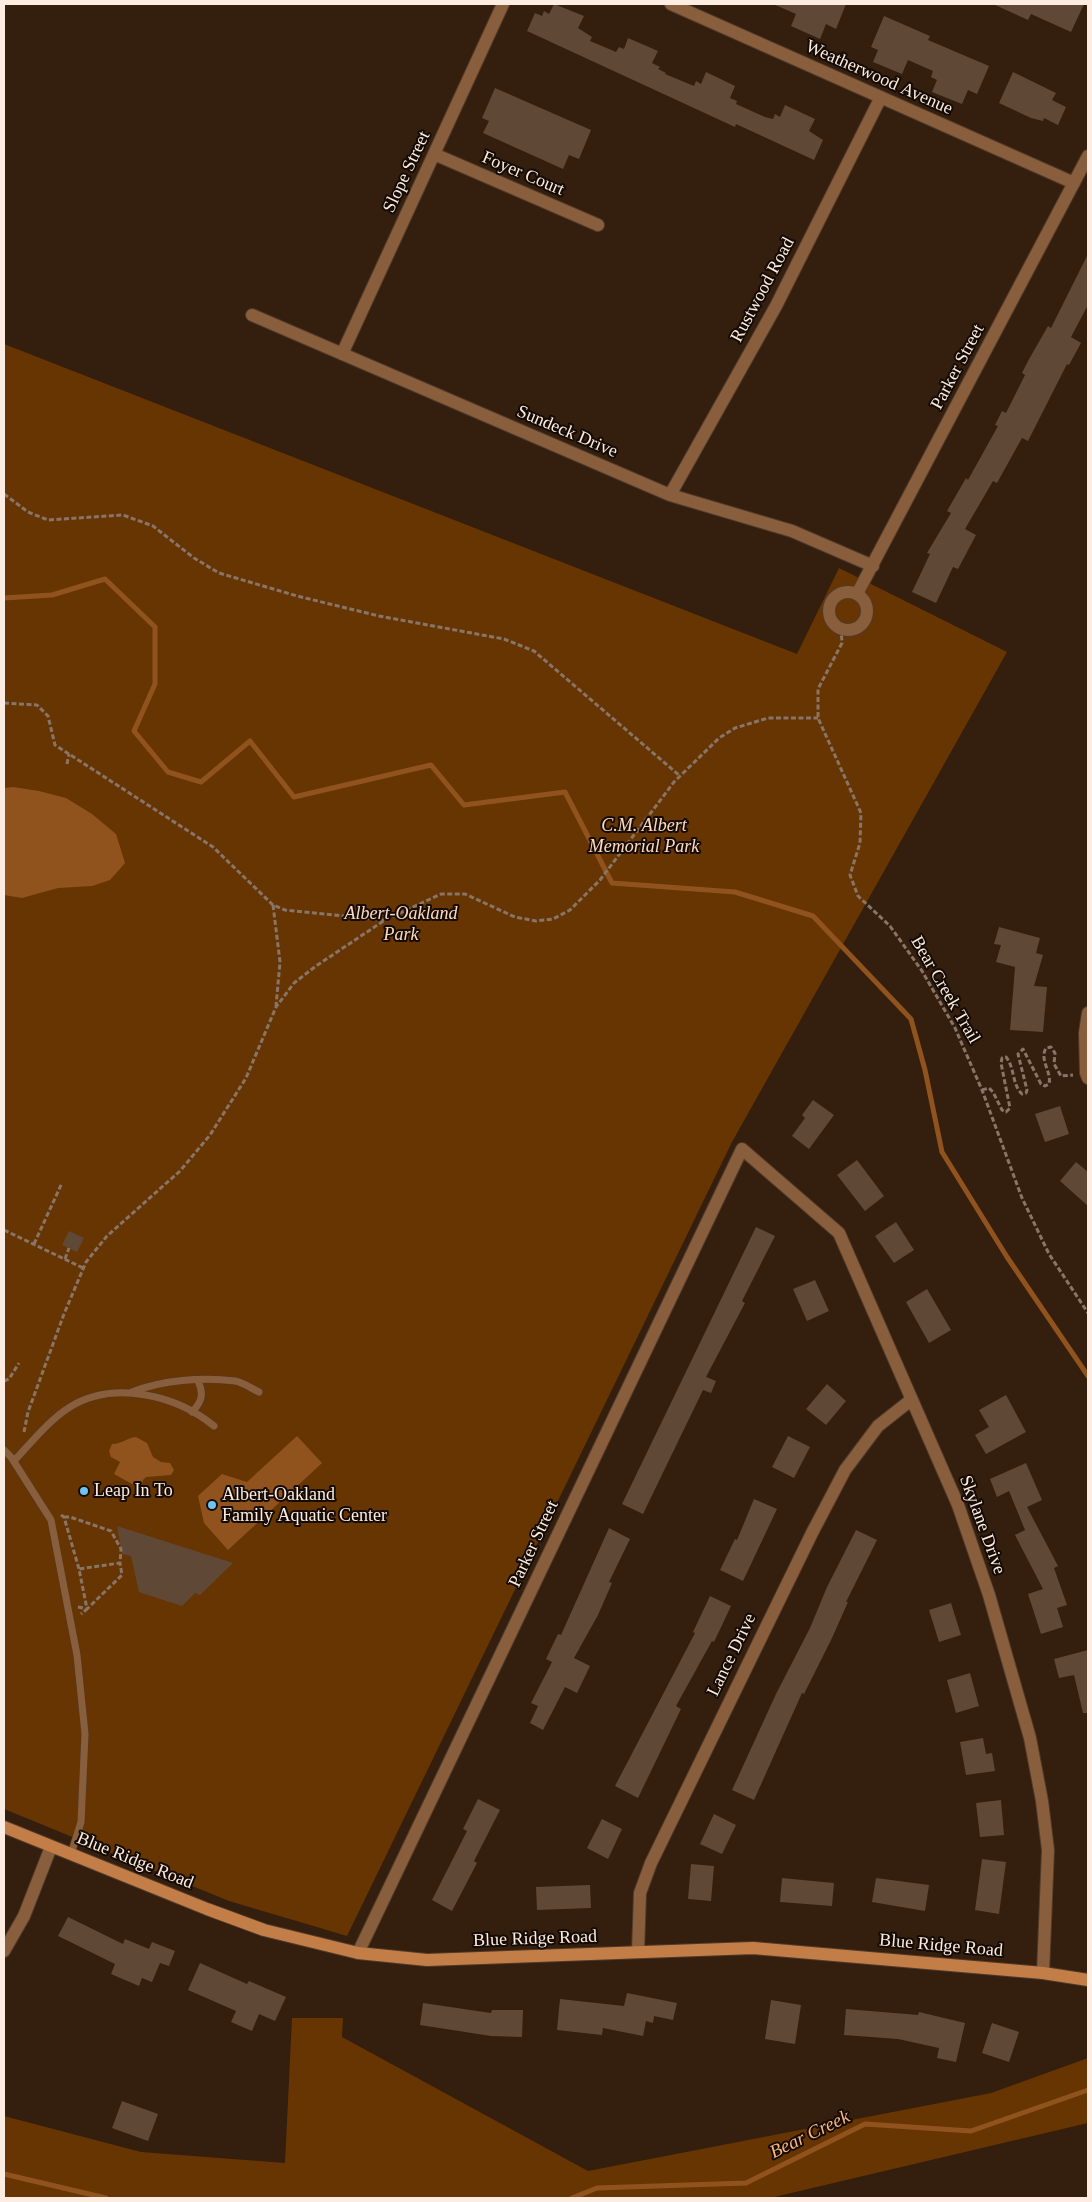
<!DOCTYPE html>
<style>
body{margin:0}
#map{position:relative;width:1092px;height:2202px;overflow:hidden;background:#341e0d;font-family:Georgia,serif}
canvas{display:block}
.frame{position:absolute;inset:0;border:5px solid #fcece2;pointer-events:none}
</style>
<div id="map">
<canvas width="1092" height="2202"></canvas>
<div class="frame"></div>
</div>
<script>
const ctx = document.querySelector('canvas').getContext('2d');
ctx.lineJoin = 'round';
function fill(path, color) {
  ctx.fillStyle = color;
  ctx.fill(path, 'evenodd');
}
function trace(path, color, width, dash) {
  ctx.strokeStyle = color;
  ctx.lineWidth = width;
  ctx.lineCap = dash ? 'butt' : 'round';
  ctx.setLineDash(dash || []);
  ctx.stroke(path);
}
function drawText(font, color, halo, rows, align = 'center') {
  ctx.font = font + ' Georgia,serif';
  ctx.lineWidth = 4;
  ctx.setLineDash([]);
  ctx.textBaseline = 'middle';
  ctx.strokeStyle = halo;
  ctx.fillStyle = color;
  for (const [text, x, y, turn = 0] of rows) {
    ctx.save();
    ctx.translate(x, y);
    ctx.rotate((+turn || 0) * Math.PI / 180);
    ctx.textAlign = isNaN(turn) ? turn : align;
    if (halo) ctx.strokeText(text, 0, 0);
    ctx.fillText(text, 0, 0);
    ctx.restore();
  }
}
fill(new Path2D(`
 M 4,344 L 797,654 L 839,568 L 1007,652 L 732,1142 L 347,1936 L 229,1901 L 4,1809 Z
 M 292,2018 L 343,2018 L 342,2037 L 588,2171 L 991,2093 L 1088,2058 L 1088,2123 L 770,2198 L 4,2198 L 4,2116 L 141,2152 L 285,2163 Z`), '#673502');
fill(new Path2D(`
 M 13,787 L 39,791 L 66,798 L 92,814 L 116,834 L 125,863 L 110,880 L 92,886 L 58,888 L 22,898 L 4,895 L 4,788 Z
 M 297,1436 L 322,1463 L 228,1550 L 204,1523 L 198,1496 L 222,1474 L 247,1482 Z
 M 136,1437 L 147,1443 L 153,1457 L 161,1462 L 170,1463 L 174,1470 L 171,1475 L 146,1477 L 143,1480 L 141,1489 L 114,1474 L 120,1462 L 111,1457 L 109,1451 L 112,1444 C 122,1444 126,1438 136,1437 Z`), '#90531e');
trace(new Path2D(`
 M 4,598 L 52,595 L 105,579 L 155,627 L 155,684 L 134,731 L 168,772 L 201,782 L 250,741 L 294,797 L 431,765 L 464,805 L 565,792 L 612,883 L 735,892 L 813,916 L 911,1019 L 925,1070 L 942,1152 L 1007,1257 L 1088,1376
 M 4,2174 L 106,2198
 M 572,2198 L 597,2188 L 746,2183 L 865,2124 L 971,2131 L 1088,2090`), '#90531e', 5);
fill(new Path2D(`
 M 554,4 L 584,16 L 578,28 L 592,37 L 590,41 L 616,52 L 619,47 L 624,49 L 628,38 L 658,51 L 652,63 L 660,67 L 658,69 L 666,73 L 665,74 L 694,86 L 696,81 L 701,84 L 706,72 L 735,86 L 730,98 L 737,101 L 736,104 L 765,117 L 773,119 L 775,114 L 780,117 L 785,105 L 815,119 L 809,131 L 823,140 L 814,160 L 736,124 L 735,127 L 527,31 L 535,13 L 542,16 L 544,11 L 549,14 Z
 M 773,4 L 846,4 L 836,29 L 826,24 L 820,39 L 791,26 L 796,14 Z
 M 993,4 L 1084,4 L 1071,32 L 1031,14 L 1028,20 Z
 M 884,16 L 930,36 L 928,40 L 989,66 L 977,94 L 968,90 L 962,104 L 932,92 L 937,80 L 931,77 L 933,71 L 908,60 L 902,74 L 873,62 L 878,50 L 871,47 Z
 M 1013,72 L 1056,93 L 1052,100 L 1066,107 L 1058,125 L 1044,118 L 1043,121 L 1031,118 L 999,103 Z
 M 495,88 L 591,130 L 579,159 L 569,155 L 563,169 L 483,133 L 489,121 L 482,118 Z
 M 1088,254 L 1088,305 L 1071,337 L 1081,343 L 1069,365 L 1067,364 L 1028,441 L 1022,438 L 997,483 L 993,481 L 965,529 L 976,535 L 958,569 L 953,567 L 936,603 L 912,592 L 930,554 L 927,553 L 951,513 L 947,511 L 966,478 L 968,480 L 998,426 L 995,425 L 1002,411 L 1006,413 L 1025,375 L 1022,373 L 1028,361 L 1048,326 L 1051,328 Z
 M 999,927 L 1040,938 L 1036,953 L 1043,955 L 1034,986 L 1047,987 L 1043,1032 L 1010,1030 L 1015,967 L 996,962 L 1001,945 L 994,944 Z
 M 813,1100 L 834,1115 L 809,1149 L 792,1136 L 805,1118 L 802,1115 Z
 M 1060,1106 L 1069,1134 L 1045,1142 L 1035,1114 Z
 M 857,1160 L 884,1196 L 865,1211 L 837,1175 Z
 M 1076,1162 L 1088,1172 L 1088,1206 L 1060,1181 Z
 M 896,1222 L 914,1250 L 894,1263 L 875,1236 Z
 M 756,1227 L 775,1236 L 742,1301 L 745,1303 L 706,1377 L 716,1381 L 711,1393 L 703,1390 L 643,1514 L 622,1504 Z
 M 69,1231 L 84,1238 L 77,1252 L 62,1245 Z
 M 815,1280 L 829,1311 L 807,1321 L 793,1289 Z
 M 927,1289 L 951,1330 L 929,1343 L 906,1302 Z
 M 827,1384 L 846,1401 L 826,1425 L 806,1409 Z
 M 1006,1395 L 1026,1432 L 986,1454 L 975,1435 L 989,1427 L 979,1410 Z
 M 788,1436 L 810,1447 L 794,1478 L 772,1467 Z
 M 1026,1463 L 1042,1500 L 1027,1507 L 1058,1566 L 1054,1568 L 1067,1605 L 1057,1608 L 1063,1627 L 1041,1634 L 1028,1594 L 1043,1589 L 1015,1535 L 1025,1530 L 1009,1491 L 997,1497 L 990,1479 Z
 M 754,1499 L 777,1509 L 743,1581 L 720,1570 L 735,1539 L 737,1540 Z
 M 117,1526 L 233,1563 L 200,1595 L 195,1593 L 182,1606 L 139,1592 L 131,1556 L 122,1554 Z
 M 609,1528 L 630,1539 L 609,1582 L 612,1583 L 598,1615 L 574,1658 L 590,1666 L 577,1693 L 565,1687 L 543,1730 L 530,1723 L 538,1706 L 531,1703 L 552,1662 L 546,1659 L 558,1634 L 561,1635 Z
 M 856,1530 L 877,1540 L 846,1602 L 848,1602 L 832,1638 L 804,1694 L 802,1693 L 754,1800 L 732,1790 L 776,1694 L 810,1628 L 827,1587 Z
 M 710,1596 L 731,1606 L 714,1642 L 712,1641 L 676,1706 L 681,1709 L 638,1798 L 615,1786 L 695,1633 L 693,1632 Z
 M 951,1603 L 961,1635 L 939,1642 L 929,1610 Z
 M 1088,1650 L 1088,1713 L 1083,1713 L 1074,1675 L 1059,1678 L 1054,1659 Z
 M 970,1673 L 979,1706 L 956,1713 L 947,1680 Z
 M 983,1738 L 986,1754 L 992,1753 L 995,1771 L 966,1775 L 960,1742 Z
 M 478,1799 L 500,1810 L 474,1861 L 477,1863 L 452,1911 L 432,1900 L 467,1831 L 463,1829 Z
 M 1001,1800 L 1004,1835 L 980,1837 L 976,1803 Z
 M 714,1814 L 736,1825 L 722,1854 L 700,1844 Z
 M 602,1819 L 622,1829 L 608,1859 L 587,1848 Z
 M 982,1859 L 1006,1862 L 999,1914 L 975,1910 Z
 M 691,1864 L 714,1866 L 711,1901 L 688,1899 Z
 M 782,1878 L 834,1883 L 832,1906 L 780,1902 Z
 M 876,1878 L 929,1885 L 925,1911 L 872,1902 Z
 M 590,1885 L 591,1908 L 537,1910 L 536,1887 Z
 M 68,1917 L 123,1944 L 125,1939 L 149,1949 L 152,1942 L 175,1951 L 169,1966 L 160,1963 L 152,1982 L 142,1978 L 139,1986 L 111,1974 L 115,1964 L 58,1936 Z
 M 200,1963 L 247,1984 L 249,1981 L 286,1997 L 275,2021 L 259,2014 L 252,2031 L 231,2022 L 236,2011 L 188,1990 Z
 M 627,1993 L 677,2003 L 673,2020 L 654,2016 L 653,2023 L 646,2021 L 643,2036 L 603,2028 L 602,2035 L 557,2030 L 560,1999 L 624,2006 Z
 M 771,2000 L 801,2005 L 795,2044 L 765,2039 Z
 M 423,2003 L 491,2013 L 492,2010 L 523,2010 L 522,2037 L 491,2036 L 420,2025 Z
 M 846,2009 L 918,2015 L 919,2012 L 965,2023 L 956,2062 L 937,2058 L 939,2048 L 898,2039 L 844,2035 Z
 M 992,2023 L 1019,2032 L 1009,2062 L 982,2053 Z
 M 122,2101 L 158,2114 L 148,2141 L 112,2128 Z`), '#604836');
const lane = new Path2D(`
 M 132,1392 C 162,1380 202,1377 235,1381 C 243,1382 252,1389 259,1392
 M 192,1412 C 202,1402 204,1394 198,1381
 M 4,1450 L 11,1457 L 51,1520 L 77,1655 L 85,1734 L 81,1822 L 71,1854
 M 14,1461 C 31,1443 49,1420 70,1407 C 114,1380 176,1395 214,1426`);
const street = new Path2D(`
 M 671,4 L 1074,183
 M 434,154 L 598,225
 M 252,315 L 670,495 L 792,531 L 873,566
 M 342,354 L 503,4
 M 670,495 L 776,306 L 881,97
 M829 611a19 19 0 1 1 38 0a19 19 0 1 1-38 0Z
 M 857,594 L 1088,156
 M 1088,1013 L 1085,1033 L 1086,1073 L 1088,1078
 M 4,1951 L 24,1916 L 51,1847
 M 638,1952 L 640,1893 L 651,1863 L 812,1533 L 845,1470 L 878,1426 L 911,1400
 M 358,1953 L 742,1149 L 839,1233 L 958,1505 L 989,1595 L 1030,1738 L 1042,1801 L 1048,1850 L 1043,1973`);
const secondary = new Path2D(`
 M 4,1827 L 207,1909 L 264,1930 L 358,1953 L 427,1960 L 753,1948 L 1043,1973 L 1088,1980`);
trace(lane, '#503b2b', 8);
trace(street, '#503b2b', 14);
trace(secondary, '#503b2b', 14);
trace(new Path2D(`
 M 4,494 L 28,512 L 48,520 L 123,515 L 153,526 L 194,558 L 219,573 L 297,596 L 379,616 L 504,639 L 534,651 L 680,776
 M 841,628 L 842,643 L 818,689 L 818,718 L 861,813 L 860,843 L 850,875 L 858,896 L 890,926 L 922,971 L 955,1028 L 982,1090 L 1022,1198 L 1049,1254 L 1088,1313
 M 4,703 L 37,705 L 48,716 L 55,745 L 213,847 L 273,905 L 285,910 L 385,920
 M 67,764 L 69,754
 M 273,905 L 280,962 L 276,1006
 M 982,1090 L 989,1088 L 993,1092 L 1002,1110 L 1006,1112 L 1010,1108 L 1001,1063 L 1002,1058 L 1006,1057 C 1015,1068 1012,1085 1022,1094 L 1026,1093 L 1027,1090 L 1018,1054 L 1023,1049 L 1041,1084 L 1045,1086 L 1049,1084 C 1052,1072 1039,1060 1046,1048 L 1051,1047 L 1055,1053 L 1054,1064 L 1061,1076 L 1073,1075
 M 4,1230 L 83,1268
 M 34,1244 L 62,1183
 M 65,1259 L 69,1248
 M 4,1381 L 9,1379 L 19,1363
 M 24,1432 L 28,1412 L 64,1314 L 86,1262 L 107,1236 L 180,1171 L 210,1135 L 246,1078 L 276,1007 L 294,983 L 316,966 L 385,920 L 441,894 L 465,894 L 515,917 L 536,921 L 553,919 L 570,910 L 600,880 L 674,782 L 719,738 L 735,728 L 768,718 L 818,718
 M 61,1515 L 64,1517 L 79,1569 L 87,1609 L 81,1614
 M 64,1517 L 70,1517 L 111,1531 L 121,1549 L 120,1563 L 79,1569
 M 78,1607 L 87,1609 L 122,1575 L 120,1563`), '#887567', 3, [5, 2.5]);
trace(lane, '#895e3d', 7);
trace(street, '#895e3d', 12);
trace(secondary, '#c37e47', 12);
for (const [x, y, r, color] of [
 [84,1491,5,"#6fc2f4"],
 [212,1505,5,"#6fc2f4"]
]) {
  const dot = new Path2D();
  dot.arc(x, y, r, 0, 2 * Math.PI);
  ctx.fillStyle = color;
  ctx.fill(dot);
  trace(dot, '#150b05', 2);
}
drawText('18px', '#fcece2', '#150b05', [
 ["Weatherwood Avenue",879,78,24],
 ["Slope Street",407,172,-65],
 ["Foyer Court",523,174,23],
 ["Rustwood Road",763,290,-62],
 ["Parker Street",958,367,-62],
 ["Sundeck Drive",567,432,23],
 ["Bear Creek Trail",945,990,60],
 ["Skylane Drive",982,1525,70],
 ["Parker Street",534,1544,-65],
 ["Lance Drive",732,1655,-64],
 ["Blue Ridge Road",135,1861,22],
 ["Blue Ridge Road",535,1939,-2],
 ["Blue Ridge Road",941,1946,5]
]);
drawText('italic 18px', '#ffdac0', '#150b05', [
 ["C.M. Albert",644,826],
 ["Memorial Park",644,847],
 ["Albert-Oakland",401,914],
 ["Park",401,935]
]);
drawText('18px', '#fcece2', '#150b05', [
 ["Leap In To",94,1491],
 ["Albert-Oakland",222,1495],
 ["Family Aquatic Center",222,1516]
], 'left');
drawText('italic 19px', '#fcb580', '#150b05', [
 ["Bear Creek",810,2135,-26]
]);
</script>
